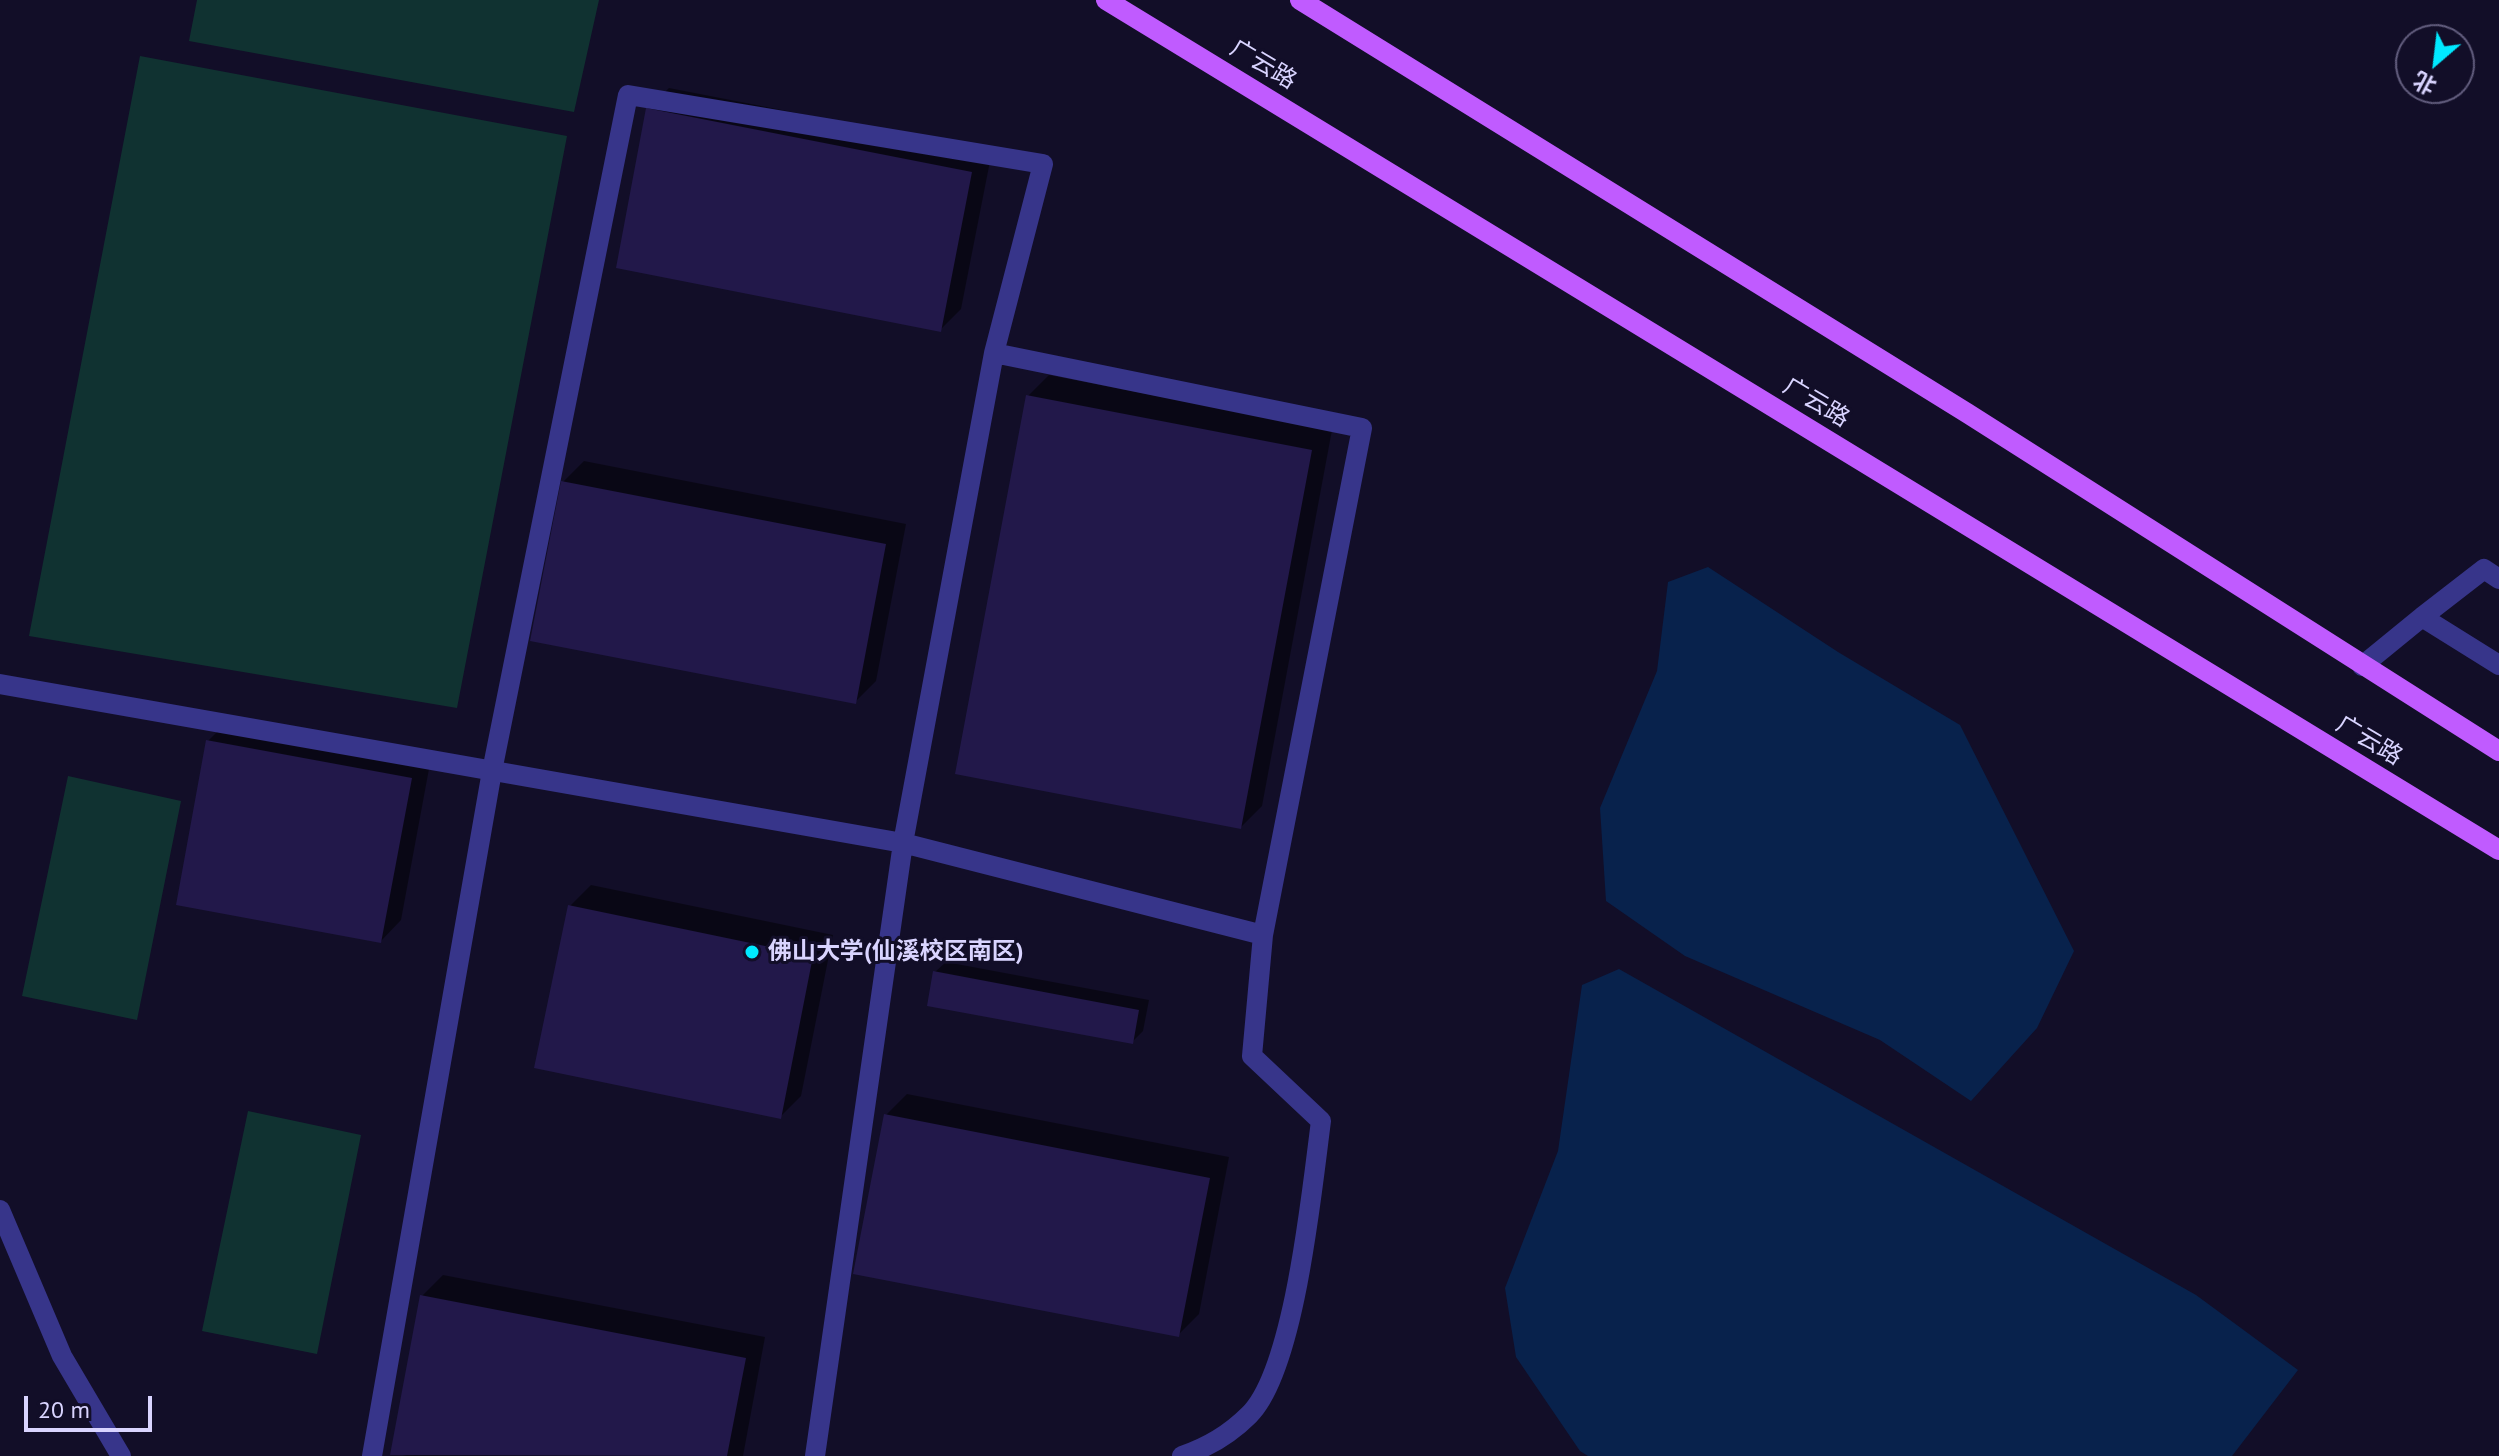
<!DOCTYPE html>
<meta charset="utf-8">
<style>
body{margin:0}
#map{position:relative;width:2499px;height:1456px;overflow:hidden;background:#120e28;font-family:"PT Sans","Noto Sans SC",sans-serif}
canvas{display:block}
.north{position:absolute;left:2395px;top:24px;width:80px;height:80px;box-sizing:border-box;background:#120e28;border:2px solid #625d7e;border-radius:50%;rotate:208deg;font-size:22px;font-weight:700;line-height:32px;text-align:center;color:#d9d4ff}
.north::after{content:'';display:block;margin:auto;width:28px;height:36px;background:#00e9ff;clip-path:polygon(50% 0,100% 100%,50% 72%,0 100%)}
.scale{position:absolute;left:24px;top:1396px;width:128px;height:36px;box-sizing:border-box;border:4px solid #d9d4ff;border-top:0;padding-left:10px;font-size:24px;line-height:28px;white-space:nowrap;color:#d9d4ff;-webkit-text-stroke:6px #120e28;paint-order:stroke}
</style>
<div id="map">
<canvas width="2499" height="1456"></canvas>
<div class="north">北</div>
<div class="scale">20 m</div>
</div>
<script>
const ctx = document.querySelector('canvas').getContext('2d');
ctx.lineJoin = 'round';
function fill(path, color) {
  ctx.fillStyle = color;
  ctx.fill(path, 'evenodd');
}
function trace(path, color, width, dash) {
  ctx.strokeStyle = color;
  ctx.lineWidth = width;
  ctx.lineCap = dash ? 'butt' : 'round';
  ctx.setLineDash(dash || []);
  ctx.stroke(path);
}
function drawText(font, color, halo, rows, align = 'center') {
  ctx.font = font + ' "PT Sans","Noto Sans SC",sans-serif';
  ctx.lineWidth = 6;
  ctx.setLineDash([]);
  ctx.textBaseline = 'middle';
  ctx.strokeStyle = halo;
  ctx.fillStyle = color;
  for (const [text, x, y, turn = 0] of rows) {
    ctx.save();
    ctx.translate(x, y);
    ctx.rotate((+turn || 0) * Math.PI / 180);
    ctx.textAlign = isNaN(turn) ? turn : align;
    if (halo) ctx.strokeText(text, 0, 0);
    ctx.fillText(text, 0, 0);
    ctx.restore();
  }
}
fill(new Path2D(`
 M 197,0 L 599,0 L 574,112 L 189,41 Z
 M 140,56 L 567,136 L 457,708 L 29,636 Z
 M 68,776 L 181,801 L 137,1020 L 22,996 Z
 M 248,1111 L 361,1135 L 317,1354 L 202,1331 Z`), '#103231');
fill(new Path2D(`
 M 1708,567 L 1838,652 L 1960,725 L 2074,951 L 2037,1028 L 1971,1101 L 1880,1040 L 1685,956 L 1606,901 L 1600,808 L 1657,671 L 1668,582 Z
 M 1619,969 L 2196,1295 L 2298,1370 L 2232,1456 L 1588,1456 L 1580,1451 L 1516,1357 L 1505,1288 L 1558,1151 L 1582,985 Z`), '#08224c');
fill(new Path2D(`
 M 669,88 L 992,151 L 961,309 L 940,330 L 648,109 Z
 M 1049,375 L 1332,430 L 1262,806 L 1241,827 L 1028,396 Z
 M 584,461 L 906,524 L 876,681 L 855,702 L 563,482 Z
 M 229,720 L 431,758 L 401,920 L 381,941 L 208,741 Z
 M 591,885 L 833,935 L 801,1096 L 780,1117 L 570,906 Z
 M 946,962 L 1149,1000 L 1143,1031 L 1132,1042 L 935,972 Z
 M 907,1094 L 1229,1157 L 1199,1314 L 1178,1335 L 886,1115 Z
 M 443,1275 L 765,1337 L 743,1456 L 407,1456 L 392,1453 L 422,1296 Z`), '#0007');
fill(new Path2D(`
 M 646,108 L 972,172 L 941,332 L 616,268 Z
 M 1026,395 L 1312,450 L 1241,829 L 955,774 Z
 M 561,481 L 886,544 L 856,704 L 530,641 Z
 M 206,740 L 412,778 L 381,943 L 176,905 Z
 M 568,905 L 813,956 L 781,1119 L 534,1068 Z
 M 933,971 L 1139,1010 L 1133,1044 L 927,1006 Z
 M 884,1114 L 1210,1178 L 1179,1337 L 853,1274 Z
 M 420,1295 L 746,1358 L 727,1456 L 390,1455 Z`), '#22184a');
trace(new Path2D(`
 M 994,353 L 1362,428 L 1263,935 L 1252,1056 L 1321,1121 C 1312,1188 1295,1370 1249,1415 C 1230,1434 1206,1448 1182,1456
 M 2422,617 L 2484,569 L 2499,579
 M 2362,666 L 2422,617 L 2499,665
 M 0,684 L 903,843 L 1263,935
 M 0,1210 L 62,1356 L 121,1456
 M 372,1456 L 492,771 L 628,95 L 1043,164 L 994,353 L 903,843 L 815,1456`), '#37358a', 20);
trace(new Path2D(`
 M 1106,0 L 2499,850
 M 1300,0 L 1967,413 L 2499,751`), '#c05bff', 20);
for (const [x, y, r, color] of [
 [752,952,8,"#00e9ff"]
]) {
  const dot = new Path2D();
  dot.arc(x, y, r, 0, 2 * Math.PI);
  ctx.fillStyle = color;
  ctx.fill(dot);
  trace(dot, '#120e28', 3);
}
drawText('24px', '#d9d4ff', '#120e28', [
 ["广云路",1263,65,31],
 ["广云路",1816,403,31],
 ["广云路",2369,741,31]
]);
drawText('bold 24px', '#d9d4ff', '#120e28', [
 ["佛山大学(仙溪校区南区)",768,952]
], 'left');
</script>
